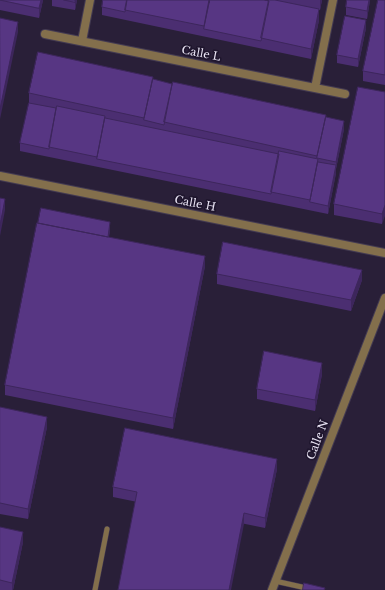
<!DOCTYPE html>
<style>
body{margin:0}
canvas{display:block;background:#291f38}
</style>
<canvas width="385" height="590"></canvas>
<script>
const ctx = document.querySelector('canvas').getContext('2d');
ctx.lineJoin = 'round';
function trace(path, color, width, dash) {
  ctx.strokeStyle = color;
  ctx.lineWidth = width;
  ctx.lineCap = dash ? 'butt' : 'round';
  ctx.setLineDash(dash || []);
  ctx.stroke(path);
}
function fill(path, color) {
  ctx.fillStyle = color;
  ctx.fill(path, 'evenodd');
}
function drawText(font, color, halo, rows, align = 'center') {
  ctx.font = font + ' "Libre Baskerville",serif';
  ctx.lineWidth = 3.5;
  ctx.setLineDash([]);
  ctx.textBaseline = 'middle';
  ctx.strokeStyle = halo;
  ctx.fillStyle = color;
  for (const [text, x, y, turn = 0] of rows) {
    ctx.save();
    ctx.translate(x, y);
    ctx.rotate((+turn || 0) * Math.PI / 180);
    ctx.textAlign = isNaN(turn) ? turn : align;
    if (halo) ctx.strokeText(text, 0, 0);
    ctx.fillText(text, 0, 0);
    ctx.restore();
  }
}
const service = new Path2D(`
 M 275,581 L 315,590
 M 95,590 L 107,529`);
const minor = new Path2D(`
 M 45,34 L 345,94
 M 82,41 L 90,0
 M 315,88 L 333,0
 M 0,176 L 385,253
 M 272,590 L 385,298`);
trace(service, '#443b52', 6);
trace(minor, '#443b52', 10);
trace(service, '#836f4c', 5);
trace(minor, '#836f4c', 8);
fill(new Path2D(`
 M 0,0 L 43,0 L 39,18 L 0,10 Z
 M 52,0 L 77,0 L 75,10 L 52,6 Z
 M 269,0 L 322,0 L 320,10 L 319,10 L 319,20 L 311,59 L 102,15 L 102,7 L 269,1 Z
 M 370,0 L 367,19 L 346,15 L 346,7 Z
 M 385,0 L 385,85 L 363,81 L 363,71 Z
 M 366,28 L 358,67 L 337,63 L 337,55 Z
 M 153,80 L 326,117 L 344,129 L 336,169 L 336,173 L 328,214 L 20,151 L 20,143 L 29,103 L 29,93 Z
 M 385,92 L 382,224 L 334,215 L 334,204 Z
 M 110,230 L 109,237 L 205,266 L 173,429 L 5,395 L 5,385 Z
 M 217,274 L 362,280 L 351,311 L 217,284 Z
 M 322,374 L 315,411 L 257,399 L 257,389 Z
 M 0,407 L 47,427 L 28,519 L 0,514 Z
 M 277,469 L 265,528 L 113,497 L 113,487 Z
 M 0,527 L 23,542 L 13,590 L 0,590 Z`), '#4b2e71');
fill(new Path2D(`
 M 41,0 L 43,0 L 39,18 L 39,8 Z
 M 75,0 L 77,0 L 75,10 Z
 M 320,0 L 322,0 L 320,10 Z
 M 369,0 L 370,0 L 367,19 L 367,11 Z
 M 319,9 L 319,20 L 311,59 L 311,49 Z
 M 366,20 L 366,28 L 358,67 L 358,59 Z
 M 18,22 L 18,32 L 0,119 L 0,109 Z
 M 344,121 L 344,129 L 336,169 L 336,173 L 328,214 L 328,206 L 336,166 L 336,162 Z
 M 5,199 L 5,210 L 0,236 L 0,225 Z
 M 385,205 L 385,216 L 382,224 L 382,214 Z
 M 110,222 L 110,230 L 107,247 L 107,239 Z
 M 205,256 L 205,266 L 173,429 L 173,418 Z
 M 362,270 L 362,280 L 351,311 L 351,300 Z
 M 322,363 L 322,374 L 315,411 L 315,400 Z
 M 47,417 L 47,427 L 28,519 L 28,509 Z
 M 277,459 L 277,469 L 265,528 L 265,518 Z
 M 244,513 L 244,524 L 231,590 L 229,590 Z
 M 23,532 L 23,542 L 13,590 L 12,590 L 12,583 Z`), '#3d265c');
const building = new Path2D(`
 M 0,0 L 41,0 L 39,8 Z
 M 64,0 L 75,0 L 75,2 Z
 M 103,0 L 127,0 L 125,12 L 102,7 Z
 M 127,0 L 209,0 L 204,26 L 125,10 Z
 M 210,0 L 264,0 L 269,1 L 261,41 L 204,29 Z
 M 269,0 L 275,0 L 319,9 L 311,49 L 261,38 Z
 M 347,0 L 369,0 L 367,11 L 346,7 Z
 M 378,0 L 385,0 L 385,75 L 363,71 Z
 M 345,16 L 366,20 L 358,59 L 337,55 Z
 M 0,18 L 18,22 L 0,109 Z
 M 38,52 L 153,77 L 144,118 L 29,93 Z
 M 153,79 L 172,84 L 164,125 L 144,120 Z
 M 173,82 L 326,115 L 317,156 L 164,122 Z
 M 358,87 L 385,92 L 385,205 L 382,214 L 334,204 Z
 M 29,103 L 56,108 L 49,149 L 20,143 Z
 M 57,106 L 105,116 L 97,157 L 49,147 Z
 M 326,117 L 344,121 L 336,162 L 317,158 Z
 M 105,118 L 279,154 L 271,194 L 97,159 Z
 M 279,151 L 318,159 L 310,200 L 271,192 Z
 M 318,162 L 336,165 L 328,206 L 310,202 Z
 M 0,198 L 5,199 L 0,225 Z
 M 41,208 L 110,222 L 108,237 L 38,223 Z
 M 37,223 L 205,256 L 173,418 L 5,385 Z
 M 223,242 L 362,270 L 351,300 L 217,274 Z
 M 264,351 L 322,363 L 315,400 L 257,389 Z
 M 0,407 L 47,417 L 28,509 L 0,503 Z
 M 125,428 L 277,459 L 265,518 L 244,513 L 229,590 L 118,590 L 137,492 L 113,487 Z
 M 0,527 L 23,532 L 12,583 L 0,580 Z
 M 304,583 L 325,588 L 324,590 L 303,590 Z`);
fill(building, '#573683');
trace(building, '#3d265c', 1);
drawText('11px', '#e9e4f4', '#1f162e', [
 ["Calle L",201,54,11],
 ["Calle H",195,204,11],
 ["Calle N",318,440,-69]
]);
</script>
